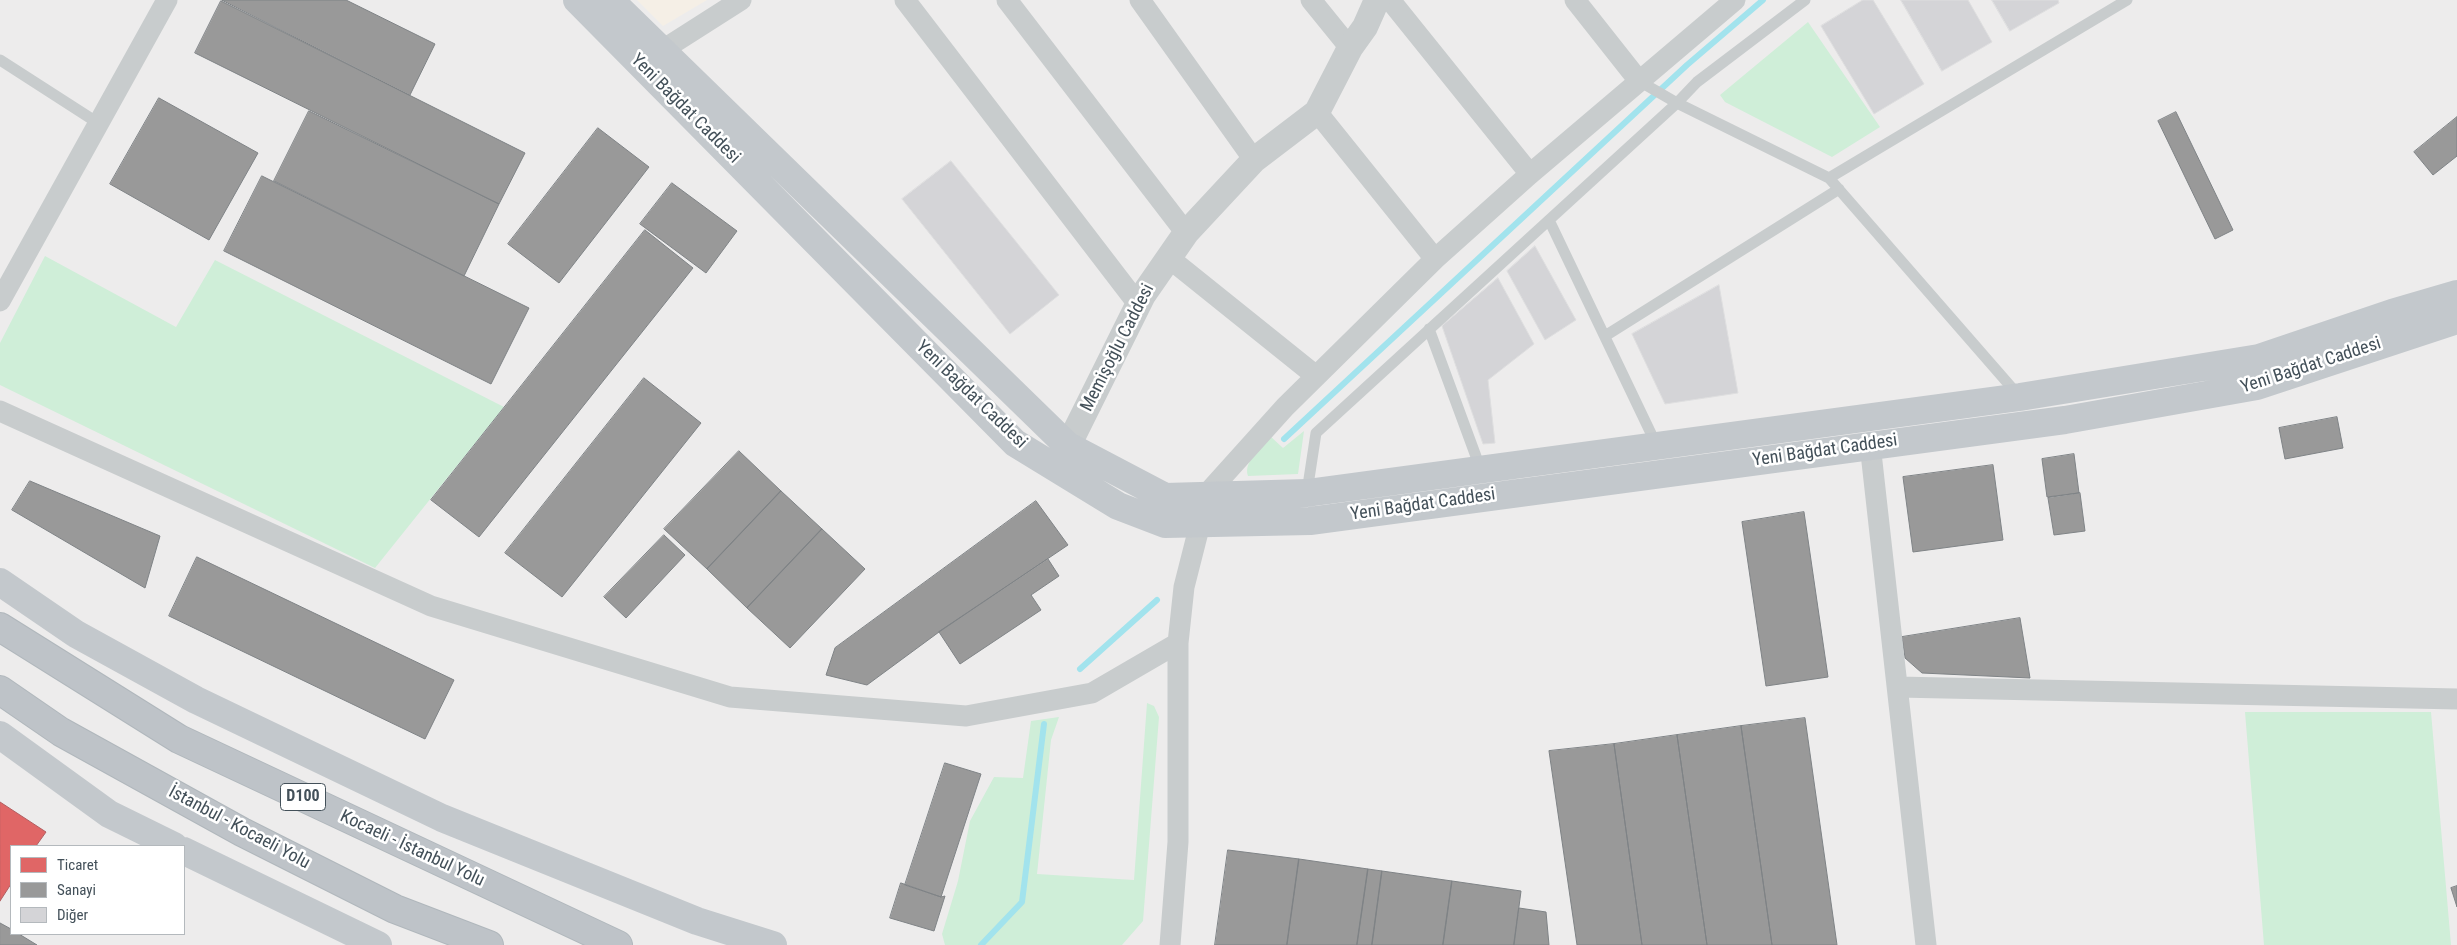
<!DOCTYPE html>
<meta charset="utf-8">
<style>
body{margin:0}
#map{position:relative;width:2457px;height:945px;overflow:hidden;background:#edecec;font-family:"Roboto Condensed",sans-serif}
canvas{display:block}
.legend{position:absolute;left:10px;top:845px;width:175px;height:90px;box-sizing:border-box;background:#fff;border:1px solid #b4b9bd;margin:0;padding:6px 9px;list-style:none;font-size:15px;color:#435059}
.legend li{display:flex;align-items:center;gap:10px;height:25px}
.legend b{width:25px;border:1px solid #b4b9bd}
</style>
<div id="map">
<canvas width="2457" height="945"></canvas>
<ul class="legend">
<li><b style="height:14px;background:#e06666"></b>Ticaret</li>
<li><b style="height:14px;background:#999"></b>Sanayi</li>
<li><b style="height:14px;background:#d4d4d7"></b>Diğer</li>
</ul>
</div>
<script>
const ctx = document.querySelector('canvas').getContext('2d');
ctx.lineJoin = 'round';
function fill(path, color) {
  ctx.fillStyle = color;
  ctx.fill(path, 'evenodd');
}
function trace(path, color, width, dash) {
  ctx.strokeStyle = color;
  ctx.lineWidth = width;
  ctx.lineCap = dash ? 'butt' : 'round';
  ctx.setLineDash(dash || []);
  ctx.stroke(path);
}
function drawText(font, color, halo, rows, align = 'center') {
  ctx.font = font + ' "Roboto Condensed",sans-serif';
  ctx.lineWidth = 5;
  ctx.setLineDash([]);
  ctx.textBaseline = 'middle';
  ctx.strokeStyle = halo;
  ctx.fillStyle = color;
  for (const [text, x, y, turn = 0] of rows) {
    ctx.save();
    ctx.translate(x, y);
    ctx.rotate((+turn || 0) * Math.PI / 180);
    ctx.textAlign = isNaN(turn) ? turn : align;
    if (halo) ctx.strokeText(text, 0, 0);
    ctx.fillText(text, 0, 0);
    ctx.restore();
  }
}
fill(new Path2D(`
 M 637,0 L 707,0 L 663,26 Z`), '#f5efe6');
fill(new Path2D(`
 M 1808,22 L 1880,127 L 1832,157 L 1725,102 L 1720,95 Z
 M 45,256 L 176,327 L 215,260 L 504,407 L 375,568 L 0,385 L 0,343 Z
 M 1304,431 L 1298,474 L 1248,476 C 1243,462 1261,447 1270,436 L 1283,448 Z
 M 1147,703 L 1154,706 L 1159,717 L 1143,921 L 1122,945 L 945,945 L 942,934 L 958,881 L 970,821 L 994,777 L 1023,778 L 1031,721 L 1059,717 L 1051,740 L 1037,874 L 1134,880 Z
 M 2245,712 L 2431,712 L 2451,945 L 2264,945 Z`), '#cfeed8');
const shops = new Path2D(`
 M 0,802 L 46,832 L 36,846 L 11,846 L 11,884 L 0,901 Z`);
fill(shops, '#e06666');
trace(shops, '#b15f62', 1);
const industry = new Path2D(`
 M 222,0 L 346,0 L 435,44 L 410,95 Z
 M 221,1 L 525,153 L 499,204 L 195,53 Z
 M 159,98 L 258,153 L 209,240 L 110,184 Z
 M 309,111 L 499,204 L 464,276 L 274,181 Z
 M 2176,112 L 2233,230 L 2215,239 L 2158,121 Z
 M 2457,117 L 2457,156 L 2433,175 L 2414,152 Z
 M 598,128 L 649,167 L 559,283 L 508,244 Z
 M 262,176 L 529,308 L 491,384 L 224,251 Z
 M 672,183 L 737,231 L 706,273 L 640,224 Z
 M 645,230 L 693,268 L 479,537 L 431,500 Z
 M 644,378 L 701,423 L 562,597 L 505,553 Z
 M 2337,417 L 2343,448 L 2285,459 L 2279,428 Z
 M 739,451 L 781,491 L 707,569 L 664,529 Z
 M 2074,454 L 2079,493 L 2047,497 L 2042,459 Z
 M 1993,465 L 2003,540 L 1913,552 L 1903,477 Z
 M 30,481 L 160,536 L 145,588 L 12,510 Z
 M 781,491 L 822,529 L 747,608 L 707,569 Z
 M 2080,493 L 2085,531 L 2054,535 L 2048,498 Z
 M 1036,501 L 1068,545 L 939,632 L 867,685 L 826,675 L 835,648 Z
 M 1804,512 L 1828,677 L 1766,686 L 1742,522 Z
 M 822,529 L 865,569 L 790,648 L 747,608 Z
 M 664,535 L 685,555 L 626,618 L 604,597 Z
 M 197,557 L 454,680 L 425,739 L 169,616 Z
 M 1048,559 L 1059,576 L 1031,595 L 1041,610 L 960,664 L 939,632 Z
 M 2020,618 L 2030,678 L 1922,673 L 1905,658 L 1902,637 Z
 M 1805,718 L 1837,945 L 1772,945 L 1741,726 Z
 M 1741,726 L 1772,945 L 1707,945 L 1677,735 Z
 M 1677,735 L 1707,945 L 1642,945 L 1614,744 Z
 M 1614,744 L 1642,945 L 1577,945 L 1549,751 Z
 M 945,763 L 981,774 L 941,897 L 905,885 Z
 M 1228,850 L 1299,859 L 1287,945 L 1215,945 Z
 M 1299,859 L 1368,869 L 1357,945 L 1287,945 Z
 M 1368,869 L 1382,871 L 1372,945 L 1357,945 Z
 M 1382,871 L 1452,881 L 1443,945 L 1372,945 Z
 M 1452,881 L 1521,891 L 1514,945 L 1443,945 Z
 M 901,883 L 941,897 L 945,896 L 934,931 L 890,918 Z
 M 2457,886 L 2457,907 L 2451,888 Z
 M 1519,908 L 1546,912 L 1549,945 L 1514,945 Z
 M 0,923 L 11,929 L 11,934 L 19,934 L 37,945 L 0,945 Z`);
fill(industry, '#999');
trace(industry, '#7f8386', 1);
trace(new Path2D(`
 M 1284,439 L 1687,65 L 1763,0
 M 1080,669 L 1157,600
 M 981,945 L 1022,902 L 1044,724`), '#a2e3ed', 6);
const building = new Path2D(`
 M 1863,0 L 1873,0 L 1924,84 L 1874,114 L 1821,26 Z
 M 1901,0 L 1968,0 L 1992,42 L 1942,71 Z
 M 1992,0 L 2058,0 L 2059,3 L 2010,31 Z
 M 951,161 L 1059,295 L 1010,334 L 902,199 Z
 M 1535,246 L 1576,320 L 1545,340 L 1507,271 Z
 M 1498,278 L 1534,344 L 1488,380 L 1495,443 L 1483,444 L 1442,326 Z
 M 1719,285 L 1738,393 L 1665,404 L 1632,334 Z`);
fill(building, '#d4d4d7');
trace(building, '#dededf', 1);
const trunk = new Path2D(`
 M 0,627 L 179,739 L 618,945
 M 0,690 L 61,732 L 242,832 L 395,909 L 489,945`);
trace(trunk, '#b0b7bc', 30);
trace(new Path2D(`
 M 0,60 L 98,123
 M 1639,81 L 1677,103 L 1829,178 L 2019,396
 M 1829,178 L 2127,0
 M 1549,220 L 1657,446
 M 1429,329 L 1481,470
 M 1605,336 L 1839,189
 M 1307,492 L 1316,433 L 1677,103 L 1697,82 L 1805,0`), '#c8cccd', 11);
trace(new Path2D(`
 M 905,0 L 1138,304
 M 1007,0 L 1186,233
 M 1140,0 L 1254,160
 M 1311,0 L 1350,48
 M 1390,0 L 1530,174
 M 1575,0 L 1639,81
 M 650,58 L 741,0
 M 1317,112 L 1435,259
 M 1169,258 L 1316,376
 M 0,301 L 167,0
 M 0,411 L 431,606 L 730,697 L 966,716 L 1092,693 L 1178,643
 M 1870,444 L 1926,945
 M 1898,687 L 2457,699
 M 1170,945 L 1178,842 L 1178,643 L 1184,587 L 1200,524 L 1204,497 L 1285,407 L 1435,259 L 1530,174 L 1735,0`), '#c8cccd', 21);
trace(new Path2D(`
 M 1068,446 L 1143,295 L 1186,233 L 1254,160 L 1317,112 L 1350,48 L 1365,27 L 1377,0`), '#c8cccd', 26);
trace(new Path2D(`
 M 577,0 L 1015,443 L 1118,506 L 1165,524 L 1310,521 L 2065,420 L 2257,386 L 2457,320
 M 610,0 L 1068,446 L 1165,497 L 1307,493 L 2020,397 L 2259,358 L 2392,313 L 2457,294
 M 0,582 L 76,634 L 196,700 L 442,818 L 697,921 L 773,945
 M 0,735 L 109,814 L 174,846
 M 184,851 L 378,945`), '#c3c8cc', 28);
trace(trunk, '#bec3c8', 28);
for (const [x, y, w] of [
 [303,797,45]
]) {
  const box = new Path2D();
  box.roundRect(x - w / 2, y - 13.5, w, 27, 4);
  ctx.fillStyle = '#fff';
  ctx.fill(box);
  trace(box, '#435059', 1);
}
drawText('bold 16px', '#435059', null, [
 ["D100",303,797]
]);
drawText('18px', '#435059', '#fff', [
 ["Yeni Bağdat Caddesi",685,109,45],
 ["Memişoğlu Caddesi",1118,348,-63],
 ["Yeni Bağdat Caddesi",2311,366,-18],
 ["Yeni Bağdat Caddesi",971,395,44],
 ["Yeni Bağdat Caddesi",1825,451,-8],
 ["Yeni Bağdat Caddesi",1423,505,-8],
 ["İstanbul - Kocaeli Yolu",239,828,28],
 ["Kocaeli - İstanbul Yolu",412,849,25]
]);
</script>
